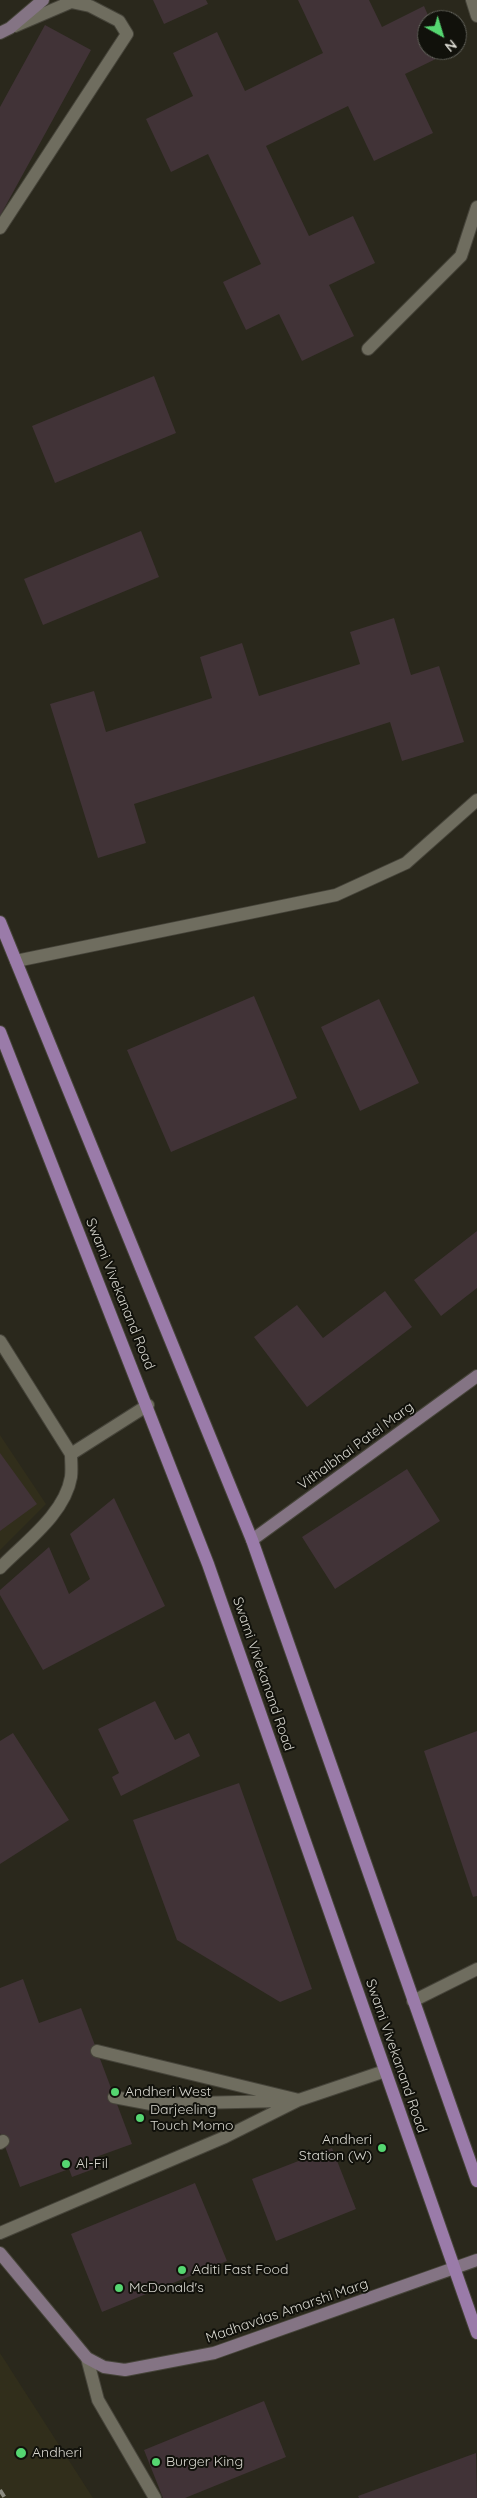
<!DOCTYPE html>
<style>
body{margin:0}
#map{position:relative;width:477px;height:2498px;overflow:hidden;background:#2a281c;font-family:Quicksand,sans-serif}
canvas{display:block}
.north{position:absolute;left:417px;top:10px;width:50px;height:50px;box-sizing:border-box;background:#11110b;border:1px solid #606059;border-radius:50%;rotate:141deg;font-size:14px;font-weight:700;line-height:20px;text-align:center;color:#d7d6ce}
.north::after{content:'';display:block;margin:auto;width:18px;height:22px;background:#55d671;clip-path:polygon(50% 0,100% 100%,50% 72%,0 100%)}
</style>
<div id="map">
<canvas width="477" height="2498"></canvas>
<div class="north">N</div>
</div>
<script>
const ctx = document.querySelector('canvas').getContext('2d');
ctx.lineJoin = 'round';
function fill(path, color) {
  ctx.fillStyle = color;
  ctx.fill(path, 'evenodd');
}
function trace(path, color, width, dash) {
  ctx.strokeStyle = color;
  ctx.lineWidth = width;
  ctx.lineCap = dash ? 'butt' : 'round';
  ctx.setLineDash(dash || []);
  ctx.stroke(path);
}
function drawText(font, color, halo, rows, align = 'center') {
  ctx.font = font + ' Quicksand,sans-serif';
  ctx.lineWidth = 4;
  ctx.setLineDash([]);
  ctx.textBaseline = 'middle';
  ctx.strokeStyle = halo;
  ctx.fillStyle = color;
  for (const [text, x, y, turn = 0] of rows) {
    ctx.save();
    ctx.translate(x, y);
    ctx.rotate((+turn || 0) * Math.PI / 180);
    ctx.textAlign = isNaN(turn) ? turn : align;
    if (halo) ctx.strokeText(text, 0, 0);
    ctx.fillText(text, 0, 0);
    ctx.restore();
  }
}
fill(new Path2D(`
 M 0,1435 L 46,1504 L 0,1550 Z
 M 0,2353 L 93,2498 L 0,2498 Z`), '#312e1b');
fill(new Path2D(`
 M 153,0 L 206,0 L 208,4 L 164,24 Z
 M 298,0 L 369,0 L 382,27 L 424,6 L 430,20 L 427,20 L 427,50 L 444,50 L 446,54 L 405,74 L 433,133 L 374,161 L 348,106 L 266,146 L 309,236 L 353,216 L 375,263 L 329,285 L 354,336 L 302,361 L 279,314 L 246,330 L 223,282 L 261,264 L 208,154 L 171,172 L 146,119 L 193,96 L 173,53 L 217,32 L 245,91 L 323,53 Z
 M 45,25 L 91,50 L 0,216 L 0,107 Z
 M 154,376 L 176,433 L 55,483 L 32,426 Z
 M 141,531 L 159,577 L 43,625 L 24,579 Z
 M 394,618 L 411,675 L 439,666 L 464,742 L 402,761 L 390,722 L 134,804 L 146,843 L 98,858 L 50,704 L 94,691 L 106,732 L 212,698 L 200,657 L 242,643 L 259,696 L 360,664 L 350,632 Z
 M 254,996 L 297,1098 L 171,1152 L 127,1050 Z
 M 379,999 L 419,1083 L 360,1111 L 321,1027 Z
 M 477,1231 L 477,1288 L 441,1316 L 414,1280 Z
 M 385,1291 L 412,1327 L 307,1407 L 254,1337 L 297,1305 L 323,1338 Z
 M 0,1453 L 37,1504 L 0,1531 Z
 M 407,1469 L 440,1521 L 335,1589 L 302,1537 Z
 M 114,1498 L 165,1606 L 43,1670 L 0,1595 L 0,1590 L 49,1547 L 69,1594 L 90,1579 L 70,1534 Z
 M 155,1701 L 175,1740 L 189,1733 L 200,1756 L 121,1796 L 112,1777 L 119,1773 L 98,1729 Z
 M 477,1731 L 477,1896 L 473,1897 L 424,1751 Z
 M 13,1733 L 69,1820 L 0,1864 L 0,1741 Z
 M 239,1783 L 312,1989 L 280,2002 L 177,1940 L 133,1820 Z
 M 23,1979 L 39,2023 L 81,2008 L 132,2144 L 96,2157 L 99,2167 L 72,2177 L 69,2169 L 20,2187 L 0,2133 L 0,1988 Z
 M 332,2148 L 356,2209 L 276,2241 L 252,2179 Z
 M 195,2183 L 227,2261 L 102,2312 L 71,2234 Z
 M 264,2401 L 286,2457 L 185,2498 L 163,2498 L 144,2450 Z
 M 476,2453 L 477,2498 L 359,2498 L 358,2496 Z`), '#413337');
const lane = new Path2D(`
 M 97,2051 L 299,2100
 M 114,2097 L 151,2104 L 281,2101
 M 0,2143 L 3,2141
 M 0,2233 L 225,2137 L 299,2100 L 385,2071`);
const street = new Path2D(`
 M 472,0 L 477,16
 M 0,228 L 127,34 L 119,21 L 90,6 L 71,2 L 15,26
 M 368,349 L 461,256 L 477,207
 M 16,961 L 336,895 L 406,863 L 477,800
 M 0,1341 L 71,1454
 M 0,1568 C 24,1543 65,1514 71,1477 C 72,1470 71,1461 71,1454 L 148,1405
 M 413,2001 L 477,1969
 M 87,2358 L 98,2400 L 155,2498`);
const secondary = new Path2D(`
 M 0,33 L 10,28 L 43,0
 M 252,1540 L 477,1376
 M 0,2253 L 87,2358 L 104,2367 L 125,2370 L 214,2353 L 477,2260`);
const primary = new Path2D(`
 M 0,922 L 252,1540 L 477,2181
 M 0,1032 L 208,1564 L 477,2333`);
trace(lane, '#46443a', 14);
trace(street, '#46443a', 14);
trace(secondary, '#46443a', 14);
trace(primary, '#46443a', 14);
trace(lane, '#6f6d5f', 12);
trace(street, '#6f6d5f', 12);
trace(secondary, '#847484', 12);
trace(primary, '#9a7ba9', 12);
trace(new Path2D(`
 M 0,2490 L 5,2498`), '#8c8b81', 4, [8, 4]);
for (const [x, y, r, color] of [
 [115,2092,5,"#55d671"],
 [140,2118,5,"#55d671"],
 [382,2148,5,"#55d671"],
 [66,2164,5,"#55d671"],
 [182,2270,5,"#55d671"],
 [119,2288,5,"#55d671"],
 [21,2453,6,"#55d671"],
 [156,2462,5,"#55d671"]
]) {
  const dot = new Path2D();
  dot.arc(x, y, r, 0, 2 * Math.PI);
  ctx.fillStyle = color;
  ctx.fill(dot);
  trace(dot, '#11110b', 2);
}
drawText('14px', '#d7d6ce', '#11110b', [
 ["Swami Vivekanand Road",120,1294,68],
 ["Vithalbhai Patel Marg",356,1446,-36],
 ["Swami Vivekanand Road",263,1674,71],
 ["Swami Vivekanand Road",396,2056,71],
 ["Madhavdas Amarshi Marg",287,2311,-19]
]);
drawText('14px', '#d7d6ce', '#11110b', [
 ["Andheri West",125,2092],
 ["Darjeeling",150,2110],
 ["Touch Momo",150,2126],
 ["Andheri",372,2140,"right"],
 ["Station (W)",372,2156,"right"],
 ["Al-Fil",76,2164],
 ["Aditi Fast Food",192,2270],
 ["McDonald's",129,2288],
 ["Andheri",32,2453],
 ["Burger King",166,2462]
], 'left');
</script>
